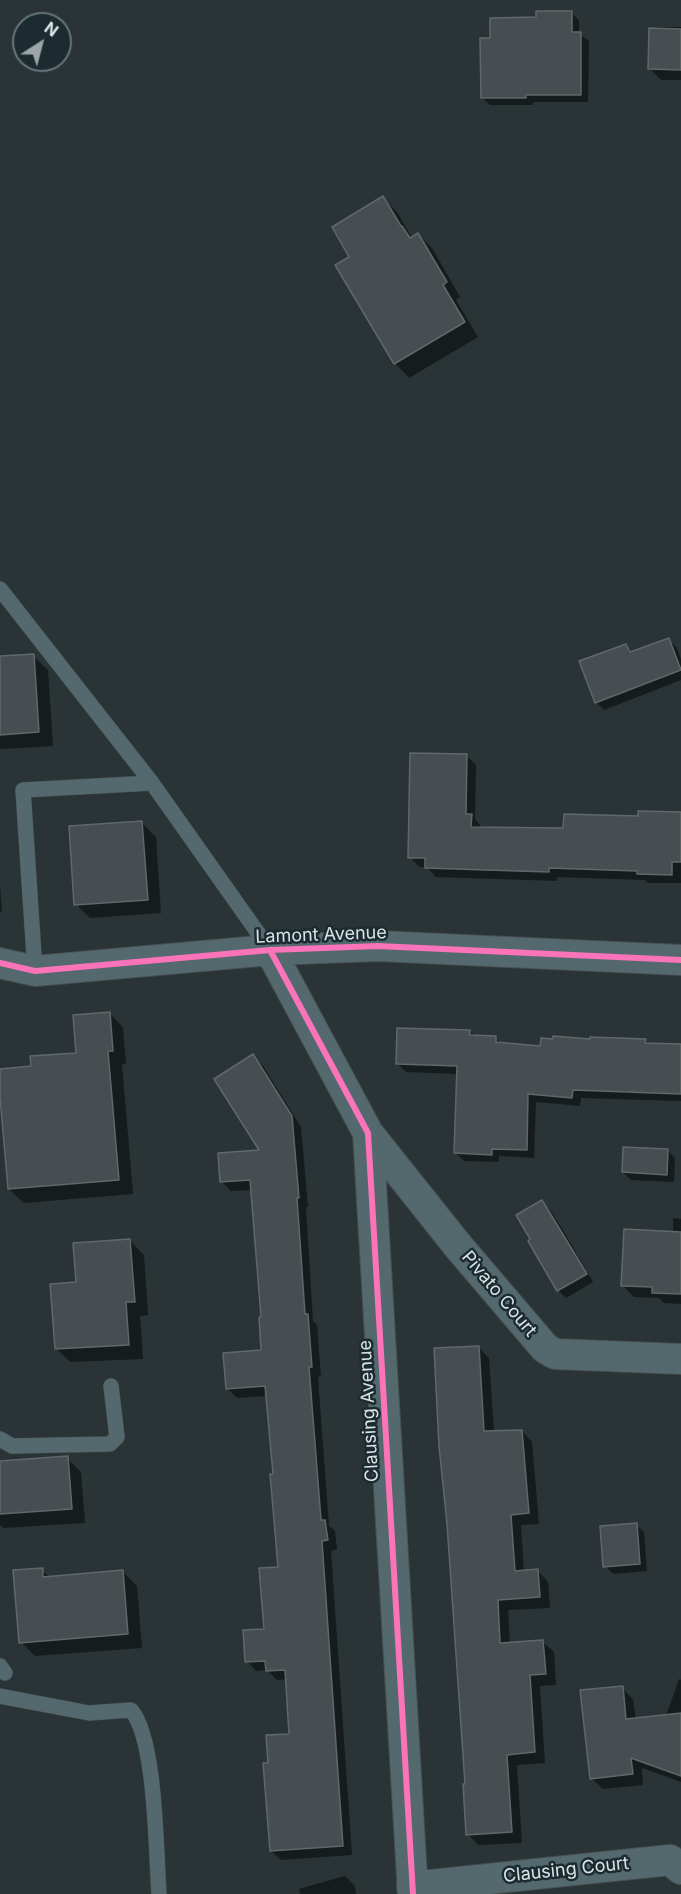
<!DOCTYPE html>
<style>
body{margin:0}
#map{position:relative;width:681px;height:1894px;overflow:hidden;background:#2a3336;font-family:Inter,sans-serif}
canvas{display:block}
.north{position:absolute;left:12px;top:12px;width:60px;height:60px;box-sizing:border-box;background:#1b2b30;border:2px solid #677579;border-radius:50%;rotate:36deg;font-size:16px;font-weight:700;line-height:24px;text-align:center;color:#d9e3e6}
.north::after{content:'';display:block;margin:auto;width:21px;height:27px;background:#9ca5a8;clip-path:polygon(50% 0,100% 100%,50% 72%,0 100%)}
</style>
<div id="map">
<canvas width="681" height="1894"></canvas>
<div class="north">N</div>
</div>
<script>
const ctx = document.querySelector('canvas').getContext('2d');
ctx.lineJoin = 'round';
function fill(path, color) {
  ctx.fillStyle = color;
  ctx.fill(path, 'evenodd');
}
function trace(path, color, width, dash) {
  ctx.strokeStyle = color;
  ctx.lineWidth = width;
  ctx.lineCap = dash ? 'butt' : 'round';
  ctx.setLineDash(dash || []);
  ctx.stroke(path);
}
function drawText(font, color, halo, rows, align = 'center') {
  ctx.font = font + ' Inter,sans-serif';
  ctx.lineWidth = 5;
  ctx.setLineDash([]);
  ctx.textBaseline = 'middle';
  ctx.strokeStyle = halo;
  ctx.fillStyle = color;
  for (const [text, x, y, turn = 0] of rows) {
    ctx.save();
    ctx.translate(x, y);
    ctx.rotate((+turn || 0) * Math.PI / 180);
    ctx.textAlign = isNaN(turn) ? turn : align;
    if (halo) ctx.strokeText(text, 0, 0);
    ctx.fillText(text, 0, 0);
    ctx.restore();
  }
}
fill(new Path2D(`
 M 571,13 L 579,20 L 579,34 L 589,41 L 588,102 L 533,102 L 533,105 L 490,105 L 482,98 L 492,39 L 538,19 Z
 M 656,27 L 681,27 L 681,80 L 661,80 L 650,69 Z
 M 383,198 L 397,212 L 412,238 L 418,234 L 432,248 L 460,297 L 456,300 L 478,337 L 409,378 L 395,363 L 351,257 Z
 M 669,640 L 677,648 L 681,659 L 681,680 L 604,710 L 596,702 L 626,645 L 633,653 Z
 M 33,656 L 48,670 L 53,746 L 0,749 L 0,658 Z
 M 467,756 L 476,765 L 475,819 L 480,825 L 480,829 L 565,829 L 639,817 L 681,813 L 681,883 L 648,883 L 645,880 L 557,877 L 557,881 L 436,877 L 427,867 L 419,867 L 410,857 Z
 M 142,823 L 156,837 L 161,913 L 90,918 L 76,904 Z
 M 0,886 L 2,912 L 0,912 Z
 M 109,1013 L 123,1027 L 126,1064 L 122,1064 L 133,1194 L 24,1203 L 9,1189 L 0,1070 L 33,1068 L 78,1054 Z
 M 470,1031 L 476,1037 L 495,1038 L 502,1044 L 541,1048 L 592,1041 L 645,1040 L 649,1045 L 681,1045 L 681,1101 L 581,1098 L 580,1106 L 536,1102 L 534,1158 L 499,1156 L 499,1162 L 464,1161 L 456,1153 L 459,1074 L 406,1072 L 398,1064 Z
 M 253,1056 L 263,1066 L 301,1127 L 308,1207 L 306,1207 L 313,1321 L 317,1325 L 321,1376 L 318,1377 L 329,1526 L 335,1531 L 337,1549 L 331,1551 L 352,1855 L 281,1860 L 271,1851 L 269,1764 L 290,1735 L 287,1679 L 277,1680 L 267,1670 L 256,1671 L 247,1661 L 265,1630 L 279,1568 L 267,1396 L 237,1398 L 227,1388 L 263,1352 L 252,1190 L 231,1191 L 222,1182 L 262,1151 Z
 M 668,1151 L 675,1158 L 674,1182 L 631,1180 L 623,1172 Z
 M 542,1202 L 550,1210 L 563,1230 L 593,1282 L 566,1298 L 558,1290 Z
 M 673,1218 L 681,1219 L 681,1304 L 664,1303 L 659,1298 L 634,1297 L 623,1286 L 673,1233 Z
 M 130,1241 L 144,1255 L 148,1315 L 140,1316 L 143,1359 L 70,1362 L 56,1348 Z
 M 479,1348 L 489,1358 L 494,1432 L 522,1431 L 532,1442 L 539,1524 L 521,1525 L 524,1572 L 538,1571 L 548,1582 L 550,1608 L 508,1610 L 510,1644 L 543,1642 L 554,1652 L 556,1685 L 540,1686 L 545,1763 L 517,1765 L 522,1843 L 478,1845 L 468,1834 L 456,1629 Z
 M 67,1458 L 81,1472 L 85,1523 L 3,1528 L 0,1525 L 0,1462 Z
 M 636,1525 L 644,1532 L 647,1571 L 613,1574 L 605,1566 Z
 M 42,1570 L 50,1578 L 123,1572 L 137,1586 L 142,1648 L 35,1656 L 21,1642 Z
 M 679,1679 L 681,1680 L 681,1782 L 642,1768 L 643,1785 L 603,1789 L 591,1778 L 622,1688 L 633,1699 L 636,1720 L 666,1716 Z
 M 345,1876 L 355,1886 L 356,1894 L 300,1894 L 299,1889 Z`), '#0007');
const building = new Path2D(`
 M 536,11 L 572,11 L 572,32 L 581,32 L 581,95 L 526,95 L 526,98 L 481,98 L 480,38 L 490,38 L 490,18 L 536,17 Z
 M 649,28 L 681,29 L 681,70 L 648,69 Z
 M 383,196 L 401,226 L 402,226 L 410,238 L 418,233 L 447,282 L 443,285 L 465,322 L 394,364 L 335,265 L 349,257 L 332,227 Z
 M 669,638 L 681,670 L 595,703 L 579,661 L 626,644 L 630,652 Z
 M 34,654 L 39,732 L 0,735 L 0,656 Z
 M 410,753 L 467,754 L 466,814 L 472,814 L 471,827 L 563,828 L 564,814 L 638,816 L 638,811 L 681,812 L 681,862 L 672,862 L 672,875 L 637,874 L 637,871 L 549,868 L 549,872 L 425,868 L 425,858 L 408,858 Z
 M 142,821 L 148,900 L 74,905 L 69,826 Z
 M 110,1012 L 113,1051 L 108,1051 L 119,1180 L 8,1189 L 0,1097 L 0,1069 L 31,1066 L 30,1056 L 76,1053 L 73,1015 Z
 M 397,1028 L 470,1030 L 470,1035 L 496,1036 L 496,1042 L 540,1046 L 541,1038 L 552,1039 L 553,1036 L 590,1039 L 590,1037 L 646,1039 L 645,1043 L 681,1044 L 681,1094 L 573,1090 L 572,1098 L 528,1094 L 527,1150 L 492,1149 L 492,1155 L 454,1153 L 457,1066 L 396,1064 Z
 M 253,1054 L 292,1116 L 299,1198 L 297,1198 L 305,1314 L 308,1314 L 312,1367 L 309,1367 L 321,1520 L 325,1520 L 328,1540 L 322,1541 L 343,1846 L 270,1851 L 263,1763 L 268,1763 L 266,1735 L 289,1734 L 285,1670 L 266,1671 L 265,1661 L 245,1662 L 243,1630 L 264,1629 L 259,1568 L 278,1567 L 270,1474 L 273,1474 L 265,1386 L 226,1389 L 223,1353 L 261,1350 L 259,1317 L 261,1317 L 250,1180 L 220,1182 L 218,1153 L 259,1150 L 214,1079 Z
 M 623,1147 L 668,1149 L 667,1175 L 622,1172 Z
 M 542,1200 L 587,1274 L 557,1291 L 528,1241 L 530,1239 L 516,1215 Z
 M 624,1229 L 681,1232 L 681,1294 L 652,1293 L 652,1287 L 621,1286 Z
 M 130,1239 L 135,1302 L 126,1302 L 129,1345 L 55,1349 L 50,1284 L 76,1282 L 73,1243 Z
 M 479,1346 L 484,1431 L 522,1430 L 529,1513 L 511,1515 L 515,1571 L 538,1569 L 540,1597 L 498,1600 L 500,1643 L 543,1640 L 546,1674 L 530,1675 L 535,1752 L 507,1755 L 512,1832 L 466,1835 L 463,1784 L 465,1784 L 447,1524 L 439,1446 L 434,1348 Z
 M 68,1456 L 72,1509 L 0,1514 L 0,1461 Z
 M 637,1523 L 640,1564 L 603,1567 L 600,1526 Z
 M 43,1568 L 43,1577 L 123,1570 L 128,1634 L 19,1643 L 13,1570 Z
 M 623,1686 L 626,1719 L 681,1713 L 681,1776 L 631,1758 L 633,1774 L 590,1779 L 580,1690 Z`);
fill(building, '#464e51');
trace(building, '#60686a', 1.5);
const service = new Path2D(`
 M 0,589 L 152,783 L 270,950
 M 35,971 L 23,790 L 152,783
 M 0,1439 L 12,1446 L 110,1444 L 117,1437 L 111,1386
 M 0,1666 L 5,1673
 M 0,1696 L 89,1713 L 131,1710 C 156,1738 156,1853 159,1894`);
const minor = new Path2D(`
 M 270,950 L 368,1133 L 413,1894
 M 0,963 L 35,971 L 270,950 L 378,946 L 681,960
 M 368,1133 L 458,1246 L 545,1348 L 555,1354 L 681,1359
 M 412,1887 L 670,1860 L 681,1869`);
trace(service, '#474e51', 16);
trace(minor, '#474e51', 32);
trace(service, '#54696d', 15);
trace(minor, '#54696d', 30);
trace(new Path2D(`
 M 270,950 L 368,1133 L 413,1894
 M 0,963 L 35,971 L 270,950 L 378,946 L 681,960`), '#fb73b8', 6);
drawText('18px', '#d9e3e6', '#1b2b30', [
 ["Lamont Avenue",321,935,-2],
 ["Pivato Court",499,1294,50],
 ["Clausing Avenue",369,1411,-93],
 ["Clausing Court",566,1870,-6]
]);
</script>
